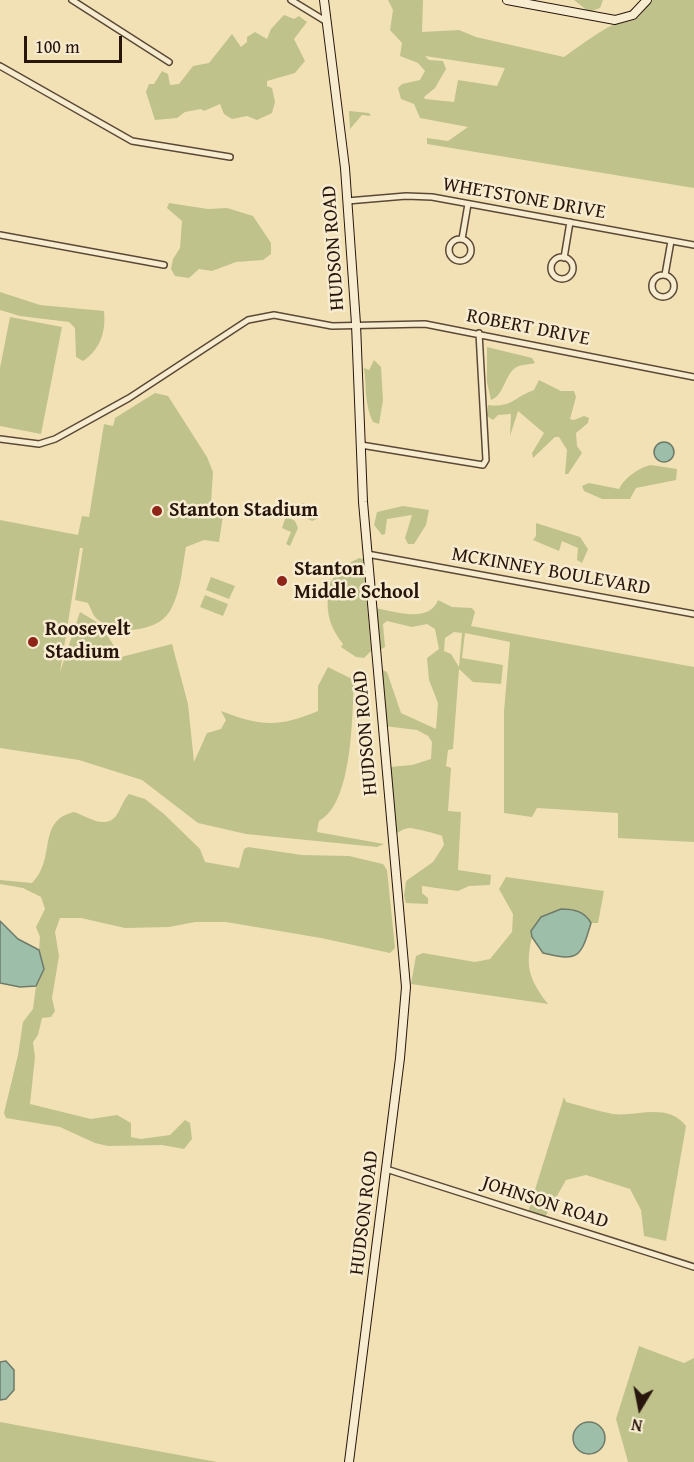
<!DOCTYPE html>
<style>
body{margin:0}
#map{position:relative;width:694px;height:1462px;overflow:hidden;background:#f3e1b6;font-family:"Gentium Book Plus",serif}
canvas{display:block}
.north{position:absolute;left:610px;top:1378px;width:60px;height:60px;-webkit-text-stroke:4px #f7ecd0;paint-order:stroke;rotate:190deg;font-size:16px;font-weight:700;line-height:24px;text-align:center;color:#28160c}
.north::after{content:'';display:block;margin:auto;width:21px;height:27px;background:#28160c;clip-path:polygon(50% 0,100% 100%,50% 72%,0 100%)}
.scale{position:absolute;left:24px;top:36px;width:98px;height:27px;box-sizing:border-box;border:3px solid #28160c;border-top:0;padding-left:8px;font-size:18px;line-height:21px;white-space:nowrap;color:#28160c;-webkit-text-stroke:4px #f7ecd0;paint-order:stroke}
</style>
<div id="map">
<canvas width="694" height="1462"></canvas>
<div class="north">N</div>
<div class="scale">100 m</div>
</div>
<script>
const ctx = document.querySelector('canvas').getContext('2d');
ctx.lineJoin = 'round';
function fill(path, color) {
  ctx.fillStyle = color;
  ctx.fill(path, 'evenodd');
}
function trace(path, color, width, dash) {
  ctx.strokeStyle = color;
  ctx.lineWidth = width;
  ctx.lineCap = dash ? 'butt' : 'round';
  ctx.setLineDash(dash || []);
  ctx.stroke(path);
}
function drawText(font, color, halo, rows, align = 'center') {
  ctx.font = font + ' "Gentium Book Plus",serif';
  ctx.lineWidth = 5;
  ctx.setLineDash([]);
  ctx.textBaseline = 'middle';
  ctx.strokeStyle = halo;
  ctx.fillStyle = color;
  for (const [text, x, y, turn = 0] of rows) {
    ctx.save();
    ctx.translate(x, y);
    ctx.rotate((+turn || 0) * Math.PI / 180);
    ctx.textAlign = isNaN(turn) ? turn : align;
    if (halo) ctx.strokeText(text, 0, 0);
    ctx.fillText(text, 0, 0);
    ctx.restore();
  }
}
fill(new Path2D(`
 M 388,0 L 423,0 L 422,32 L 459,30 L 476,37 L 564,57 C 574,50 606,26 616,24 C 642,19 635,21 652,0 L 694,0 L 694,188 L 427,144 L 427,138 L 448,141 L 468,127 L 420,118 L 414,104 L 401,99 L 398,88 L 402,84 L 420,80 L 425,71 L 418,63 L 400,56 L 402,43 L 390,30 L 393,10 ZM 425,56 L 504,68 L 505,68 L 497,86 L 458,80 L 454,102 L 425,99 L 424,97 L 435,88 L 446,69 L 443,61 L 429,60 Z
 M 574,0 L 603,0 L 600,8 L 589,12 Z
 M 284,15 L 294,19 L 299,16 L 307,22 L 294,39 L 305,61 L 295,73 L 267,81 L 267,86 L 272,88 L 275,102 L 272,113 L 257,120 L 247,116 L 232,119 L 224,114 L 220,104 L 204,111 L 201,109 L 185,112 L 177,118 L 155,120 L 146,92 L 149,84 L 154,84 L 162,71 L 168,74 L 170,85 L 179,84 L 193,66 L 209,63 L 232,34 L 241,47 L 247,42 L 247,37 L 255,32 L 267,39 L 271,29 Z
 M 349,111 L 369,113 L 371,116 L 362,115 L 350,129 Z
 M 169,203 L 208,209 L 227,208 L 253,216 L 271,243 L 271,254 L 263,260 L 236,262 L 212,271 L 199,269 L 189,278 L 175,276 L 171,269 L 173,259 L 180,248 L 182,221 L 167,208 Z
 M 0,292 L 40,305 L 104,311 C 106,331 101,349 83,361 L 76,357 L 75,328 L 69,322 L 20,316 L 0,310 Z
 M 10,317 L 62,327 L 41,434 L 0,426 L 0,368 Z
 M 487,347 L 532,358 L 535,363 C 528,365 521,364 515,368 C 504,377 504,395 491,400 L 487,382 Z
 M 374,360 L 381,367 L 383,400 L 379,424 L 373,422 C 364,403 367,388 364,368 L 369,370 Z
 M 539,380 L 561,391 L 574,391 L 576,397 L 570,419 L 574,420 L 584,416 L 589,418 L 588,423 L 576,433 L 577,446 L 582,453 L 568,474 L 565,474 L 567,450 L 559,437 L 555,437 L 533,458 L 532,453 L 544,433 L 518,411 L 510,436 L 511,414 L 498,415 L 493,420 L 487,416 L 488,405 C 512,408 514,397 534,390 Z
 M 155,393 L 168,396 L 207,457 L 213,472 L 211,503 L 224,509 L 219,542 L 204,540 L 186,547 C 182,568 181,592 170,611 C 156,634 112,636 94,616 C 92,612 90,607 88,603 L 75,600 L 83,548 L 80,548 L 60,672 L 80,612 L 100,624 L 121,657 L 172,644 L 188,704 L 194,762 L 207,733 L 221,729 L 226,720 L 221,711 C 261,726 277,728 318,711 L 318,686 L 328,667 L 354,680 C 352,716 353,803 319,821 L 317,832 L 384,844 L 377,847 L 246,834 L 198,823 L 142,780 L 79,760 L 0,748 L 0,520 L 78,535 L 82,516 L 89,517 L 104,424 L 113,426 L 115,418 Z
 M 651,465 L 677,469 L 676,480 L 636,488 L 630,499 L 602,499 L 584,491 L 582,486 L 589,483 L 619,489 C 624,478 640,467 651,465 Z
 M 303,503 L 317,508 L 319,518 L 312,521 L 306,518 L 302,507 Z
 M 403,506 L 429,510 L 426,525 L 414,544 L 408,544 L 405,538 L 412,515 L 387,519 L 385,534 L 382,535 L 374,525 L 377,512 Z
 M 286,516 L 295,521 L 298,528 L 290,546 L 286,544 L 291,532 L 282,528 Z
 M 536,523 L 580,537 L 588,549 L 582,563 L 577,560 L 578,548 L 562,541 L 559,551 L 533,540 L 536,536 Z
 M 359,558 L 363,559 L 371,651 L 364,658 L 356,657 L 341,647 L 343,644 C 331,629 326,615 328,596 L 323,594 L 340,568 Z
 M 211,577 L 235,586 L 229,599 L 206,590 Z
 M 205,595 L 228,604 L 223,616 L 200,607 Z
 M 438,600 L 452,607 L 472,608 L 475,612 L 471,626 L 694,667 L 694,842 L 618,838 L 618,813 L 537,808 L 532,817 L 504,813 L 504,711 L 510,642 L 465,633 L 462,658 L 503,665 L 501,684 L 473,682 L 459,669 L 453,749 L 448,750 L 446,766 L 451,768 L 448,811 L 461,812 L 458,870 L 491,875 L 490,885 L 469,886 L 458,891 L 422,886 L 422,893 L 428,898 L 428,904 L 406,903 L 404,896 L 406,881 L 433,862 L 444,845 L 442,836 C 438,834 414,828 409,828 C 405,828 399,832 395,834 L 389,767 L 412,765 L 431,759 L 432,742 L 428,736 L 417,730 L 384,726 L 380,669 L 387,672 L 401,713 L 436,729 L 438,703 L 429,680 L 427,658 L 439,649 L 435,629 L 427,624 L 412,627 L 387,621 L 383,624 L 385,647 L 378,651 L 375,608 C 394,611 429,624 438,600 ZM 454,632 L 462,633 L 459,667 L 451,654 L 444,651 L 445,638 Z
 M 129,794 L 145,799 L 164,814 L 200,849 L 205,862 L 239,868 L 244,849 L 248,847 L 302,855 L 349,856 L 383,864 L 387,870 L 395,948 L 390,953 L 321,938 L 226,922 L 195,922 L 169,927 L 125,928 L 81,918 L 60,918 L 55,932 L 59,956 L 52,998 L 55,1011 L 51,1017 L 42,1018 L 38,1035 L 33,1042 L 35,1057 L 30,1104 L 91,1119 L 117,1115 L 131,1123 L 131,1137 L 141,1139 L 170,1135 L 185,1120 L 190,1123 L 192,1139 L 184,1149 L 162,1145 L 108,1146 L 95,1143 L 60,1127 L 6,1118 L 4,1113 L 18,1055 L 23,1022 L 33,1009 L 36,986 L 44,969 L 39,950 L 40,937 L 36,927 L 45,909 L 41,897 L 23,888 L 0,884 L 0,880 L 32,883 C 57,858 36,821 74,812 C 87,816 104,830 116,816 C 121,809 123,800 129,794 Z
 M 506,877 L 604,891 L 598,923 L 591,923 L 587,917 L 577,910 L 535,924 C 526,961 524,973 548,1004 L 411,984 L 416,956 L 423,953 L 475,962 L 490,959 L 512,932 L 513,914 L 499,889 Z
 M 564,1097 L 566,1102 C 582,1106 598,1111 613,1114 C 638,1117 667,1102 686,1126 L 666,1241 L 644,1236 L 641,1210 L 630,1189 L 586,1175 L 566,1180 L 545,1217 L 528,1212 Z
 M 639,1346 L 684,1363 L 694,1358 L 694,1462 L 628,1462 L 616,1419 Z
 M 0,1422 L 217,1462 L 0,1462 Z`), '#bfc28b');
const water = new Path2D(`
 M654 452a10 10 0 1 1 20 0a10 10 0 1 1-20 0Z
 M 561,909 C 574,909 584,911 591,923 C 581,957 579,962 543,953 L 532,937 L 531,931 L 541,917 Z
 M 0,921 L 18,939 L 39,950 L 44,969 L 36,986 L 20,987 L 0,983 Z
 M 6,1361 L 14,1370 L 14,1390 L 6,1399 L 0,1400 L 0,1362 Z
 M573 1438a16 16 0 1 1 32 0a16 16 0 1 1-32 0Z`);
fill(water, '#9dbea9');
trace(water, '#6e7b6a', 1.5);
const street = new Path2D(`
 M 72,0 L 169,62
 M 291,0 L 327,22
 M 0,66 L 132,141 L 230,157
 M 347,201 L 406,196 L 432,197 L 694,245
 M 0,235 L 164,265
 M 462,239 L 468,204
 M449 250a11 11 0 1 1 22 0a11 11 0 1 1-22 0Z
 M551 268a11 11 0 1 1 22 0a11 11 0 1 1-22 0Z
 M 564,258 L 570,222
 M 665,275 L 671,241
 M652 286a11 11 0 1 1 22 0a11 11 0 1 1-22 0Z
 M 0,439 L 39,444 L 55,439 L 129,398 L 248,320 L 274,315 L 332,326 L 425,324 L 694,377
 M 361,445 L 483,465 L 486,460 L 479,333
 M 367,554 L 694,614
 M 386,1169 L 694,1267`);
const secondary = new Path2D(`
 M 324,0 L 345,168 L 356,324 L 363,502 L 406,987 L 400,1058 L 349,1462
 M 507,0 L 615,20 L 633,15 L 647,0`);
trace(street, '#5b4936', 8);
trace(secondary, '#28160c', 10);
trace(street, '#f7ecd0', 5);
trace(secondary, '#f7ecd0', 8);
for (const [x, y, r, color] of [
 [157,511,6,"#8f2418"],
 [282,581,6,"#8f2418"],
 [33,642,6,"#8f2418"]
]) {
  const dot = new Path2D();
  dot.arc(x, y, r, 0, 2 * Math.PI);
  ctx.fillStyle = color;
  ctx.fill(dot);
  trace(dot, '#f7ecd0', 2);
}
drawText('20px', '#28160c', '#f7ecd0', [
 ["WHETSTONE DRIVE",524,199,10],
 ["HUDSON ROAD",334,248,-94],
 ["ROBERT DRIVE",528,328,11],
 ["MCKINNEY BOULEVARD",551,572,10],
 ["HUDSON ROAD",366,733,-95],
 ["JOHNSON ROAD",545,1203,18],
 ["HUDSON ROAD",365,1213,-83]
]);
drawText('bold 20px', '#28160c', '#f7ecd0', [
 ["Stanton Stadium",169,511],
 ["Stanton",294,570],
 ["Middle School",294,593],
 ["Roosevelt",45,630],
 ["Stadium",45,653]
], 'left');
</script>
